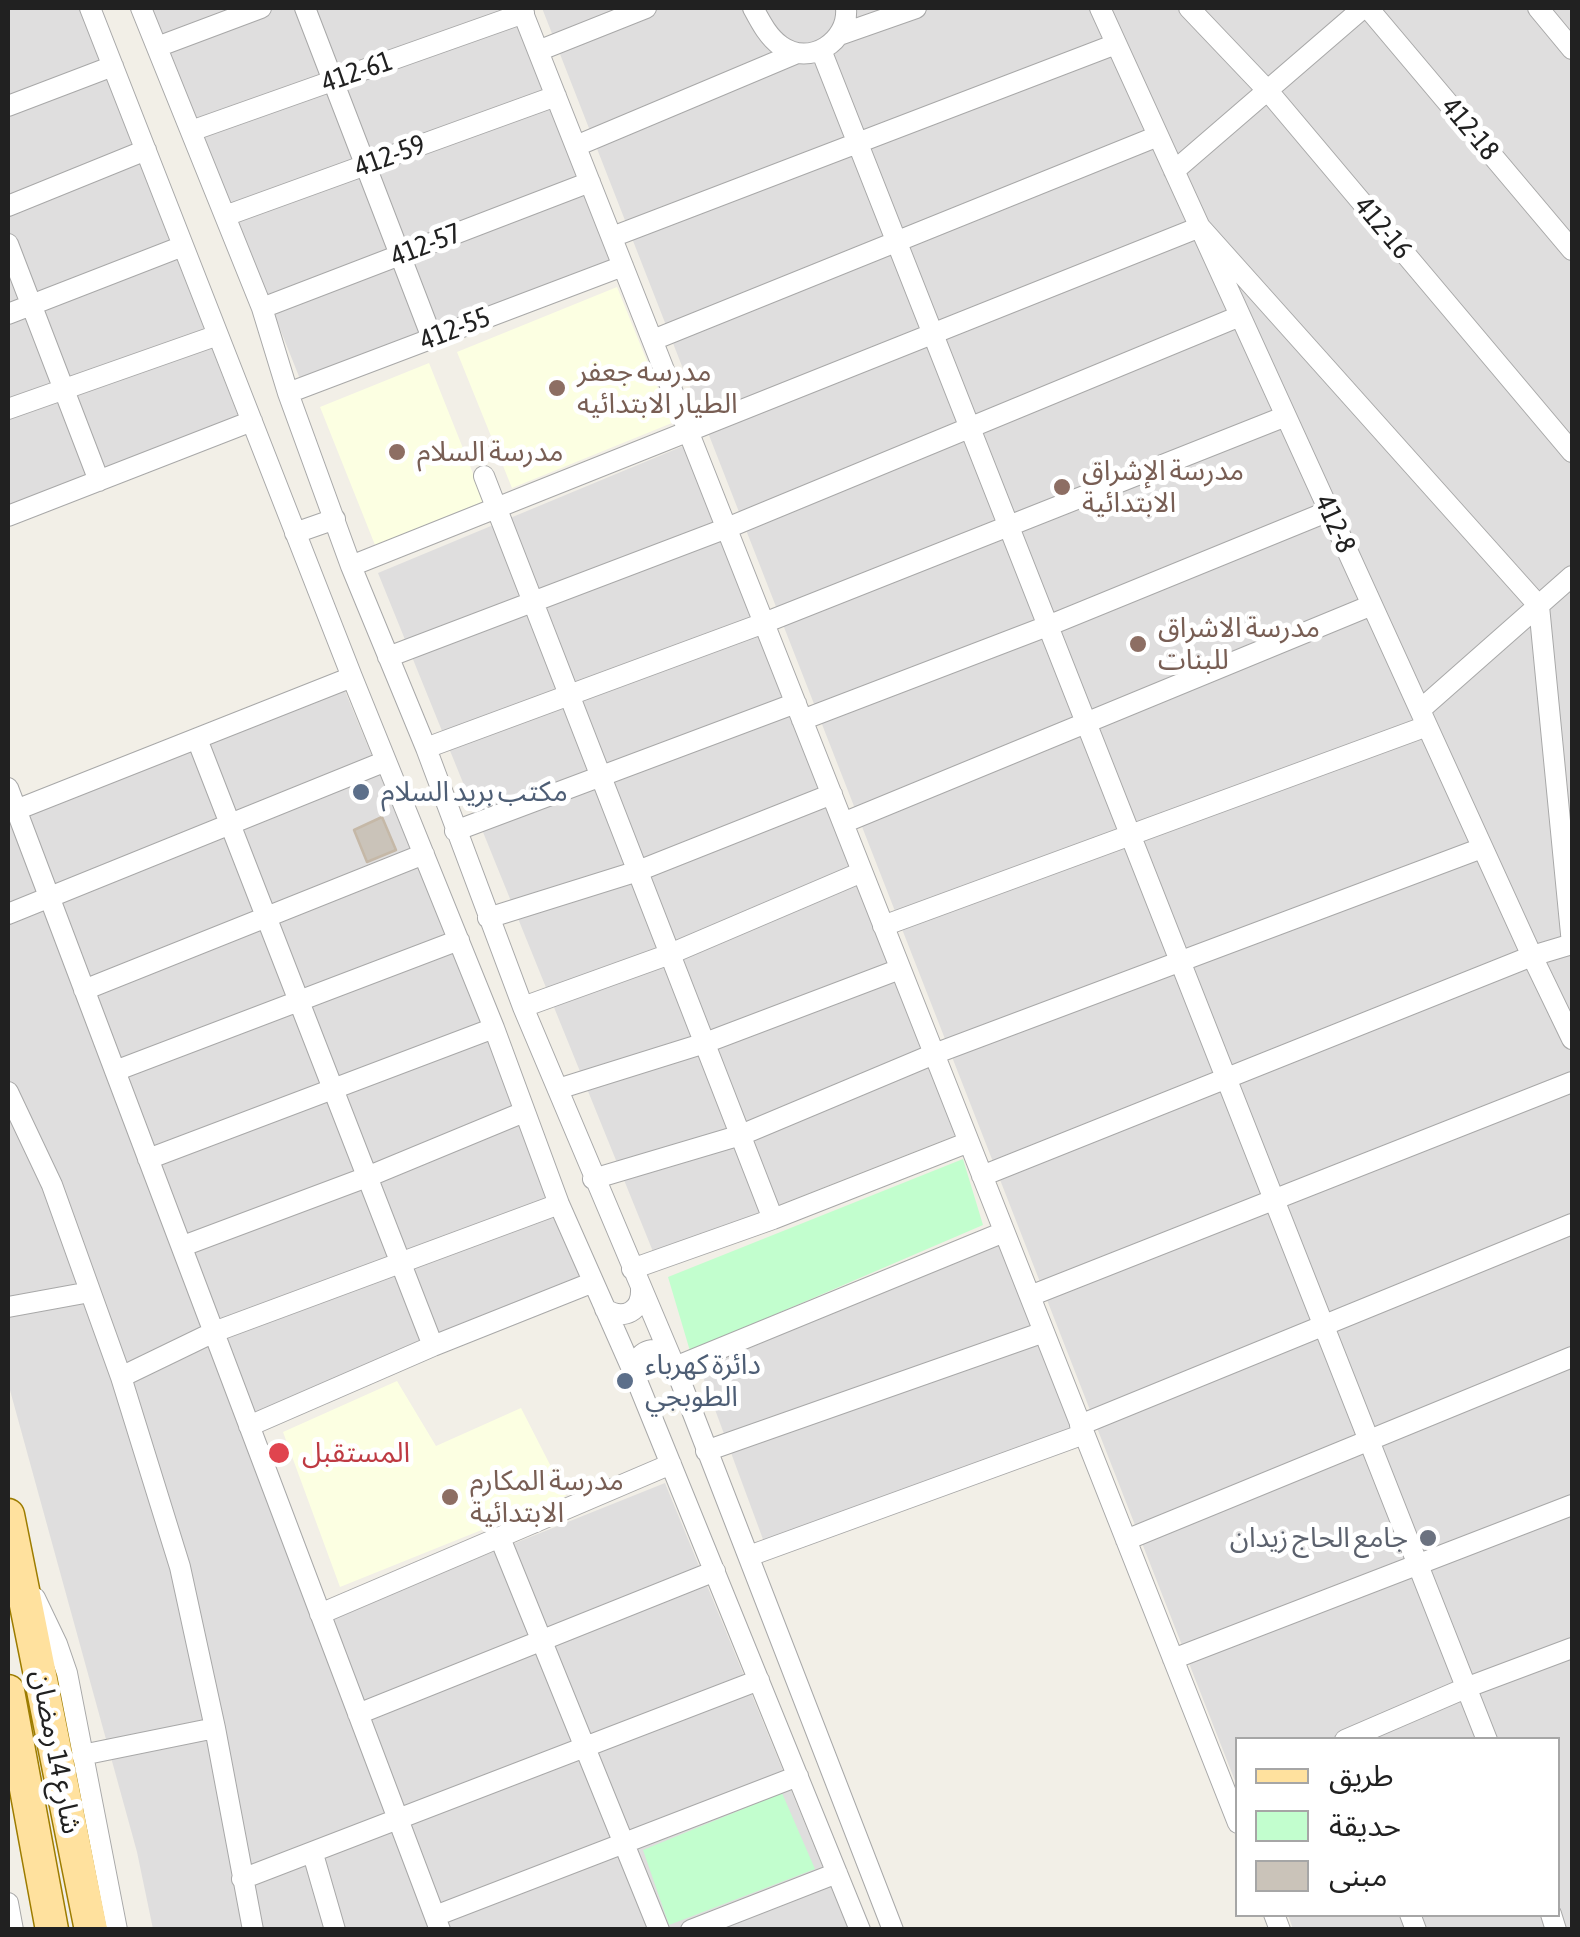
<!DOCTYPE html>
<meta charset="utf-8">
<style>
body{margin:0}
#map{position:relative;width:1580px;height:1937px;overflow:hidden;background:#f2efe7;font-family:"Asap Condensed","Noto Sans Arabic",sans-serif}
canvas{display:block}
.frame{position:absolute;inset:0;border:10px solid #212121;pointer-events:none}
.legend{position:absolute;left:1235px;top:1737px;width:325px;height:180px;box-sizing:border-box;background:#fff;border:2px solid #a6a6a6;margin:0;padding:12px 18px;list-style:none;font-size:30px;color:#212121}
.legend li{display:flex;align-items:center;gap:20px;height:50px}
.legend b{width:50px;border:2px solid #a6a6a6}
</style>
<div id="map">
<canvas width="1580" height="1937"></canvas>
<div class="frame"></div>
<ul class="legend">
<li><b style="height:12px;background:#ffe19e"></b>طريق</li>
<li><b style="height:28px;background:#c2fece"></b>حديقة</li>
<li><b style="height:28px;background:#cac3b9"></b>مبنى</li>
</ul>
</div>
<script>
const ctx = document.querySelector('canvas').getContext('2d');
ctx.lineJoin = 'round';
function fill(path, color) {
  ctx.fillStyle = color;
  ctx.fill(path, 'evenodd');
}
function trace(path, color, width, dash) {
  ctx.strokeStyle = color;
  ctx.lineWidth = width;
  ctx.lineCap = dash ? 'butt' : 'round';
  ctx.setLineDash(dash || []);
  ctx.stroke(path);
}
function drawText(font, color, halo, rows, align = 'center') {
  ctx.font = font + ' "Asap Condensed","Noto Sans Arabic",sans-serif';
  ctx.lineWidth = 10;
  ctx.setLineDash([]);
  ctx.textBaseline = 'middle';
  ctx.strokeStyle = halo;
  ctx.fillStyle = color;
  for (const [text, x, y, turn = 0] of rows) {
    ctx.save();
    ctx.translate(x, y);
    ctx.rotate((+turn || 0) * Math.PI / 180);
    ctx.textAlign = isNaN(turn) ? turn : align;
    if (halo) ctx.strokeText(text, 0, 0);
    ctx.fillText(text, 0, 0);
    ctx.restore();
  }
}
fill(new Path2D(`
 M 8,8 L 79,8 L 239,418 L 8,505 Z
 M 152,8 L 522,8 L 621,265 L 302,384 Z
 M 542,8 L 1572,8 L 1572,1929 L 1293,1929 L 1288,1915 L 1558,1914 L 1558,1740 L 1238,1740 L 1237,1786 Z
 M 688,444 L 959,1134 L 654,1254 L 378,573 Z
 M 345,691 L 587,1274 L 243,1426 L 313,1624 L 665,1483 L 848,1929 L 153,1929 L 137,1852 L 8,1383 L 8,816 L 12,821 Z
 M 1005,1239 L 1075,1428 L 764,1542 L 700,1369 Z`), '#dfdede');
fill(new Path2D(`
 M 617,287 L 672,423 L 512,488 L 457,352 Z
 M 429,363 L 484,501 L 375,545 L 320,407 Z
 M 397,1381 L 436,1446 L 521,1408 L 566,1496 L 340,1587 L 283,1432 Z`), '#fcffe2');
fill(new Path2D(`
 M 963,1159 L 983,1225 L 690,1351 L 668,1277 Z
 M 782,1793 L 815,1869 L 669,1925 L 643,1850 Z`), '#c2fece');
const building = new Path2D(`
 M 382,817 L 396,850 L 367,862 L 354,830 Z`);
fill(building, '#cac3b9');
trace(building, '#c5b8a7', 2.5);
const minor = new Path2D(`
 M 90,8 L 352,677 L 494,1028 L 559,1204 L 635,1376 L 860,1930
 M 141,8 L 262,308 L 288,393 L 351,566 L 426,748 L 523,1007 L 675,1367 L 893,1930
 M 305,8 L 432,338
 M 521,8 L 1238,1823
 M 753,8 C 760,21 768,37 781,46 C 810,67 849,41 846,8
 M 1100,8 L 1532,956 L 1572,1039
 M 1189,8 L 1268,91 L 1572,452
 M 1368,8 L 1572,250
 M 1538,8 L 1572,49
 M 839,35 L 916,8
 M 157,47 L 261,8
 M 821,50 L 1487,1740
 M 538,51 L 646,8
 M 8,106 L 113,66
 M 191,131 L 524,13
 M 576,146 L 797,53
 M 1174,171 L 1363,8
 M 8,206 L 146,150
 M 225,216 L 556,96
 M 612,237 L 1116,44
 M 8,244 L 99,481
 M 262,308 L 590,182
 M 8,314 L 183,246
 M 653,340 L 1158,136
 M 288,393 L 623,266
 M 8,409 L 218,335
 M 484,476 L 773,1219
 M 8,516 L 252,421
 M 295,533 L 335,519
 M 351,566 L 1200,227 L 1539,606 L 1572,944
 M 388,657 L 727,528 L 1240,316
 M 1420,710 L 1572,576
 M 802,720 L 1050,625 L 1329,511
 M 197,739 L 433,1346
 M 426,748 L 764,623 L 1286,416
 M 8,788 L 440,1930
 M 16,810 L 352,677
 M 843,823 L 1372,605
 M 455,831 L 796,703
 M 8,914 L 386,761
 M 488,918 L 638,871 L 832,794
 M 883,926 L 1427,726
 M 84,990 L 424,854
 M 523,1007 L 670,954 L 862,872
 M 115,1071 L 459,940
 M 558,1089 L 705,1043 L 900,969
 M 8,1092 L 52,1185 L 121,1377 L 180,1567 L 215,1728 L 253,1930
 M 148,1159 L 494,1028
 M 982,1176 L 1532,956 L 1572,944
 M 593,1179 L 741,1135 L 934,1054 L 1482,848
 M 183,1246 L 367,1177 L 524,1112
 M 632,1269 L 773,1219 L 969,1142
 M 1030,1296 L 1572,1082
 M 8,1307 L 90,1292
 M 605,1309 C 624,1321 642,1311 641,1289
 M 675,1367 L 1004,1232
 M 635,1376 C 633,1353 651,1343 670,1355
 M 121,1377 L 214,1332 L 559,1204
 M 1080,1425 L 1572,1224
 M 249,1426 L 433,1346 L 591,1283
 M 706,1451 L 1044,1332
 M 500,1538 L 659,1930
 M 1126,1540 L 1572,1357
 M 749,1556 L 1084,1434
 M 35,1598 L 57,1644 L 67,1673 L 117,1930
 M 320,1614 L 671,1464
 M 1173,1659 L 1572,1505
 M 358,1714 L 715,1571
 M 1345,1740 L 1468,1687 L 1572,1648
 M 82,1755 L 215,1728
 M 313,1854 L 335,1930
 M 242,1879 L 759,1680
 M 8,1903 L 13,1930
 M 1274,1914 L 1280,1930
 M 1410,1914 L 1416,1930
 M 1551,1914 L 1556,1930
 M 435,1916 L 798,1776
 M 691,1930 L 837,1873`);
const primary = new Path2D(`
 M 8,1515 L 91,1930
 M 8,1691 L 52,1930`);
trace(minor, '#a8a8a8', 22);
trace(primary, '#9d7c00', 35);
trace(minor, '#fff', 20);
trace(primary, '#ffe19e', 32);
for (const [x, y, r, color] of [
 [557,388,10,"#8d6e63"],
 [397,452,10,"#8d6e63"],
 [1062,487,10,"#8d6e63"],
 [1138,644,10,"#8d6e63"],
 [361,792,10,"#5c6f8a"],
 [625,1381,10,"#5c6f8a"],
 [279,1453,12,"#e0444e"],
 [450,1497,10,"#8d6e63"],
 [1428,1538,10,"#6b7280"]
]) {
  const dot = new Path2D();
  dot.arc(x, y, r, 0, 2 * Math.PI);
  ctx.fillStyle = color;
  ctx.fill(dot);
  trace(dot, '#fff', 4);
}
drawText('28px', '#212121', '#fff', [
 ["412-61",357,72,-19],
 ["412-18",1470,129,50],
 ["412-59",390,156,-20],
 ["412-16",1383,228,50],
 ["412-57",426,245,-21],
 ["412-55",455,329,-21],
 ["412-8",1335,524,66],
 ["شارع 14 رمضان",56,1752,79]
]);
drawText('28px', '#785e54', '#fff', [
 ["مدرسه جعفر",577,372],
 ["الطيار الابتدائيه",577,404],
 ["مدرسة السلام",417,452],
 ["مدرسة الإشراق",1082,471],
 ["الابتدائية",1082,503],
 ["مدرسة الاشراق",1158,628],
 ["للبنات",1158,660],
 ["مدرسة المكارم",470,1481],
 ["الابتدائية",470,1513]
], 'left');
drawText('28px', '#4e5e75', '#fff', [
 ["مكتب بريد السلام",381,792],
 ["دائرة كهرباء",645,1365],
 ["الطوبجي",645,1397]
], 'left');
drawText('28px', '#be3a42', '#fff', [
 ["المستقبل",302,1453]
], 'left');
drawText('28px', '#5b616d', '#fff', [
 ["جامع الحاج زيدان",1408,1538]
], 'right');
</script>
